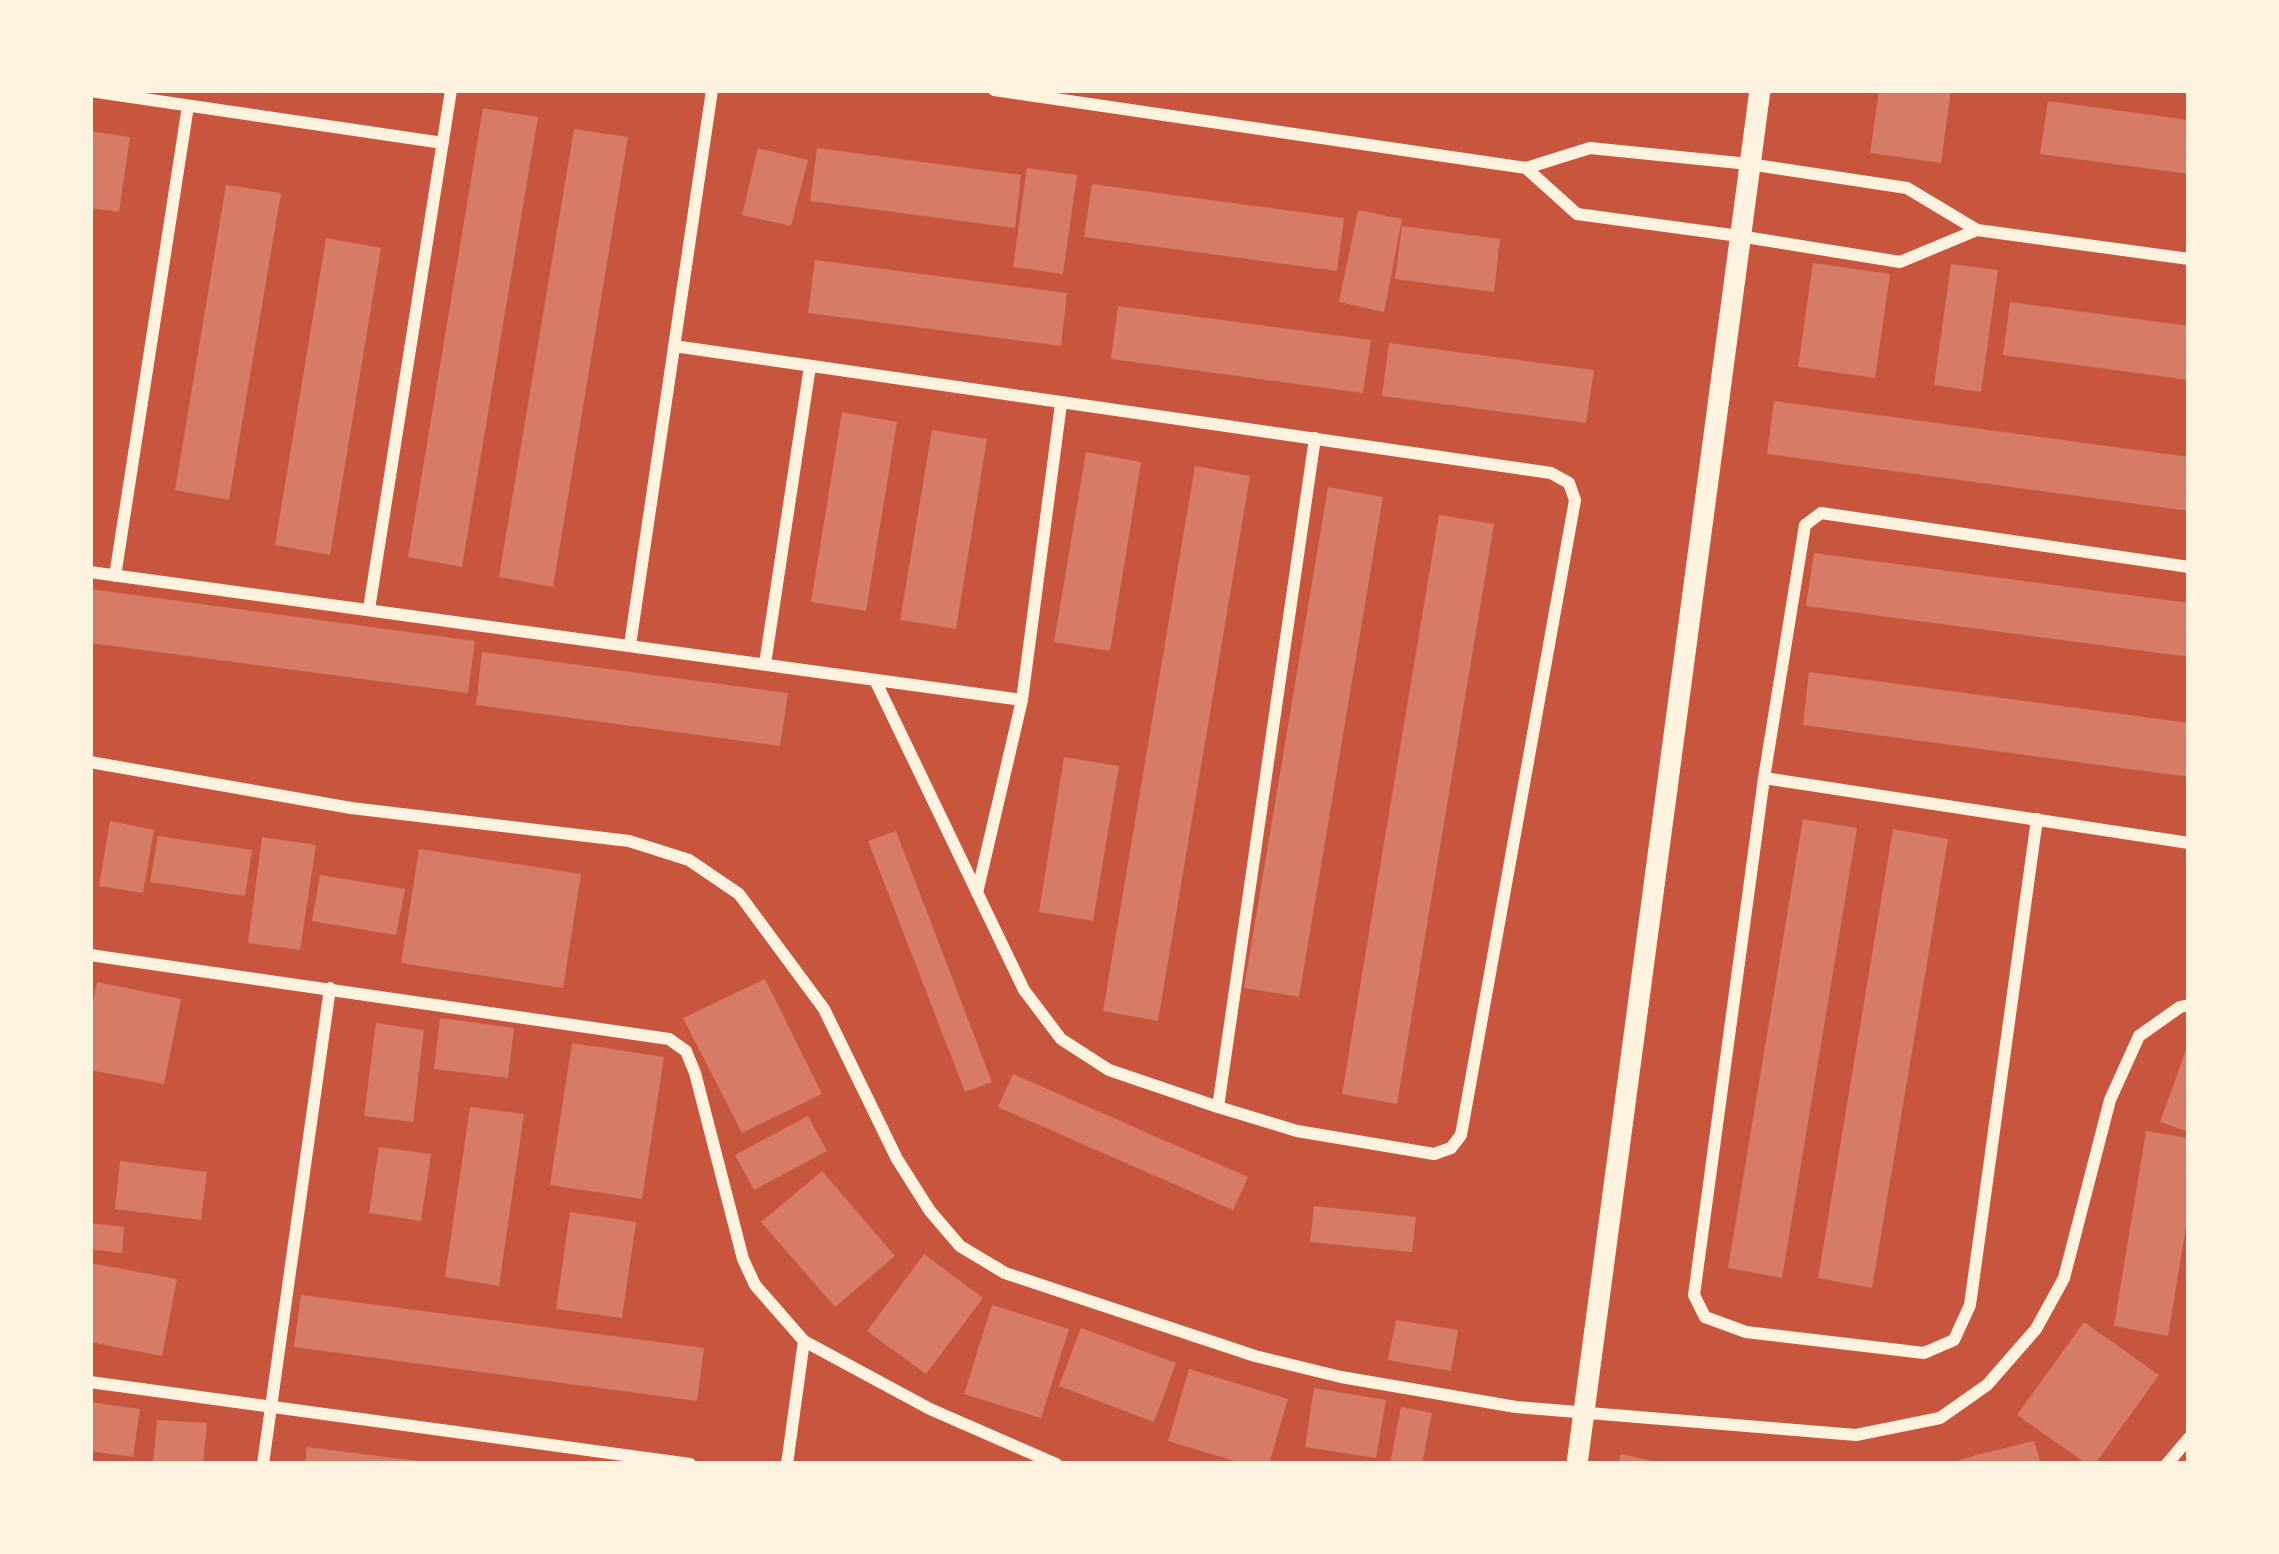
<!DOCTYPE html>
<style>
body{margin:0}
#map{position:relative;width:2279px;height:1554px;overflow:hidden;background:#c8553d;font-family:"Source Serif 4",serif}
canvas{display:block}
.frame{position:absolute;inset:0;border:93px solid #fff3e0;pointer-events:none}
</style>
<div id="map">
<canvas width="2279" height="1554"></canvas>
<div class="frame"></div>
</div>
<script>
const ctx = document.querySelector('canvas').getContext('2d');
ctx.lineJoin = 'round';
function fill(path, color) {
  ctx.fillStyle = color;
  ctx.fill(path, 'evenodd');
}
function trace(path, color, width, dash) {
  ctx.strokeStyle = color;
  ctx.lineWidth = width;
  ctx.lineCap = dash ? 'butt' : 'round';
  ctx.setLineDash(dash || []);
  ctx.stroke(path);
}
fill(new Path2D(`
 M 1879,90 L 1951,90 L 1941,163 L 1870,153 Z
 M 2048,101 L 2189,120 L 2189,174 L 2040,154 Z
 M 483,108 L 538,117 L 462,567 L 408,557 Z
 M 574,129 L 628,137 L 553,587 L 499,577 Z
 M 90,131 L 130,137 L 119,212 L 90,208 Z
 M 758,148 L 808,160 L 791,226 L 742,215 Z
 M 817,148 L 1021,175 L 1015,228 L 810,201 Z
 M 1027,168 L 1077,175 L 1063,274 L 1013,267 Z
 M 1092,184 L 1344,218 L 1337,271 L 1084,237 Z
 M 226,185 L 281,193 L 229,500 L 175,490 Z
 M 1358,210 L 1402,219 L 1384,312 L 1339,302 Z
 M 1402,226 L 1500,239 L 1494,292 L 1395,279 Z
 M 326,238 L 381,248 L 330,555 L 275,545 Z
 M 815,260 L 1067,293 L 1061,346 L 808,313 Z
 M 1813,263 L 1890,274 L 1875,378 L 1798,367 Z
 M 1951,264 L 1998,270 L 1981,392 L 1934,385 Z
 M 2010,302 L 2189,326 L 2189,380 L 2003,355 Z
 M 1118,306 L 1371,340 L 1363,393 L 1111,359 Z
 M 1389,343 L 1594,370 L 1586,423 L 1382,396 Z
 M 1774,401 L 2189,457 L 2189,511 L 1767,454 Z
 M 842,412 L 897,422 L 866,611 L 811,602 Z
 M 932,430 L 987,439 L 956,629 L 900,620 Z
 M 1086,452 L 1141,462 L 1110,651 L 1054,642 Z
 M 1195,466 L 1250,476 L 1158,1021 L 1103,1011 Z
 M 1328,487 L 1383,497 L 1299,997 L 1244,988 Z
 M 1439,515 L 1494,524 L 1397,1104 L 1342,1094 Z
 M 1814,553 L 2189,603 L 2189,657 L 1806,606 Z
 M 90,589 L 475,641 L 468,693 L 90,643 Z
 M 482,652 L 788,693 L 780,746 L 476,705 Z
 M 1809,672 L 2189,723 L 2189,777 L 1803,725 Z
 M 1064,757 L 1119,766 L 1093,921 L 1039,912 Z
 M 1803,819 L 1857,828 L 1782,1278 L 1728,1268 Z
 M 110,821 L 154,830 L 143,893 L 99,886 Z
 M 1893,829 L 1948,839 L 1872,1288 L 1818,1278 Z
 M 896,831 L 992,1082 L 965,1092 L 868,841 Z
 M 158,836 L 252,850 L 245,896 L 150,882 Z
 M 262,837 L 316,845 L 300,950 L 248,943 Z
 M 419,849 L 581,874 L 563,988 L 401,963 Z
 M 320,875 L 405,889 L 396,935 L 312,921 Z
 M 765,979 L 822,1094 L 742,1133 L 683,1018 Z
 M 97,982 L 181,999 L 164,1084 L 90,1070 L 90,1018 Z
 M 440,1018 L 514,1028 L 508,1078 L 434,1069 Z
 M 376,1023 L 424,1030 L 413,1122 L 364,1116 Z
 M 572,1043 L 664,1057 L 642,1199 L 550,1185 Z
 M 2188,1044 L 2189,1044 L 2189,1132 L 2160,1122 Z
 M 1013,1074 L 1248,1177 L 1233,1210 L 998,1107 Z
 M 470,1107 L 524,1114 L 499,1286 L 445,1277 Z
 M 808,1116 L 827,1151 L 754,1190 L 735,1155 Z
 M 2146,1131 L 2189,1138 L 2189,1208 L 2168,1336 L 2114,1326 Z
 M 379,1147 L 431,1154 L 421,1221 L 369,1213 Z
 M 120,1161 L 207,1172 L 201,1220 L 115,1209 Z
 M 822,1171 L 895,1256 L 835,1307 L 761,1222 Z
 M 1314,1206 L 1416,1217 L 1412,1252 L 1310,1242 Z
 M 570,1212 L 636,1222 L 622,1318 L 556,1309 Z
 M 90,1223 L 124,1227 L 122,1253 L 90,1249 Z
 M 924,1254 L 983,1298 L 926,1374 L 867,1331 Z
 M 90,1263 L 177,1279 L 162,1356 L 90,1342 Z
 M 301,1295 L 704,1348 L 697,1401 L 294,1347 Z
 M 992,1305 L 1069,1329 L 1041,1418 L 964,1394 Z
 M 1396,1320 L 1458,1330 L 1451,1371 L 1388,1360 Z
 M 2084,1322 L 2159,1375 L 2095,1464 L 2087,1464 L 2017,1415 Z
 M 1081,1328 L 1176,1363 L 1154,1422 L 1059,1386 Z
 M 1189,1369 L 1288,1399 L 1269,1464 L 1244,1464 L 1168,1441 Z
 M 1314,1388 L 1386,1400 L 1376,1458 L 1305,1447 Z
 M 90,1402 L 140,1409 L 133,1457 L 90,1451 Z
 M 1401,1407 L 1432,1413 L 1422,1464 L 1390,1464 Z
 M 157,1420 L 207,1423 L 203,1464 L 153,1464 Z
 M 2034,1441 L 2041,1464 L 1949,1464 L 1976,1455 Z
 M 307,1447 L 418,1461 L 418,1464 L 305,1464 Z
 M 1621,1454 L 1657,1462 L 1657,1464 L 1618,1464 Z`), '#d67c66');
trace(new Path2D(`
 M 994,90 L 1526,168 L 1590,148 L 1749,164 L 1907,188 L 1977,230 L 2189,259
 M 90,91 L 443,143
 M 1526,168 L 1577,214 L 1739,236 L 1900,262 L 1977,230
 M 674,346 L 1551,473 L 1569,483 L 1575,500 L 1461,1135 L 1451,1148 L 1434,1154 L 1297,1131 L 1218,1107 L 1109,1070 L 1061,1039 L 1024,990 L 875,680
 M 90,572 L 1022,700 L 977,893
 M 115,576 L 188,106
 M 369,609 L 451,90
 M 630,645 L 712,90
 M 765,664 L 810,366
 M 1022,700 L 1061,404
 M 90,762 L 351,808 L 629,841 L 689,860 L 739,894 L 824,1009 L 897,1159 L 930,1211 L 960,1246 L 1005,1273 L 1255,1356 L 1341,1377 L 1516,1407 L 1856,1435 L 1940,1418 L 1987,1385 L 2036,1329 L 2064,1278 L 2110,1100 L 2139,1036 L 2180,1007 L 2189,1005
 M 1764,778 L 2189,843
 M 2037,819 L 1970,1305 L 1954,1340 L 1924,1353 L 1746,1332 L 1705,1317 L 1694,1295 L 1764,778 L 1805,525 L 1821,513 L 2189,567
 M 90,955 L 669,1039 L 686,1051 L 695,1073 L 743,1259 L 755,1285 L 804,1341 L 930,1409 L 1056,1464
 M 1218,1107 L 1315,438
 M 90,1382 L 690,1464
 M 263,1464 L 330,988
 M 787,1464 L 804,1341
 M 2167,1464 L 2189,1438`), '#fff3e0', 12);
trace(new Path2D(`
 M 1577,1464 L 1760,90`), '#fff3e0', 21);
</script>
